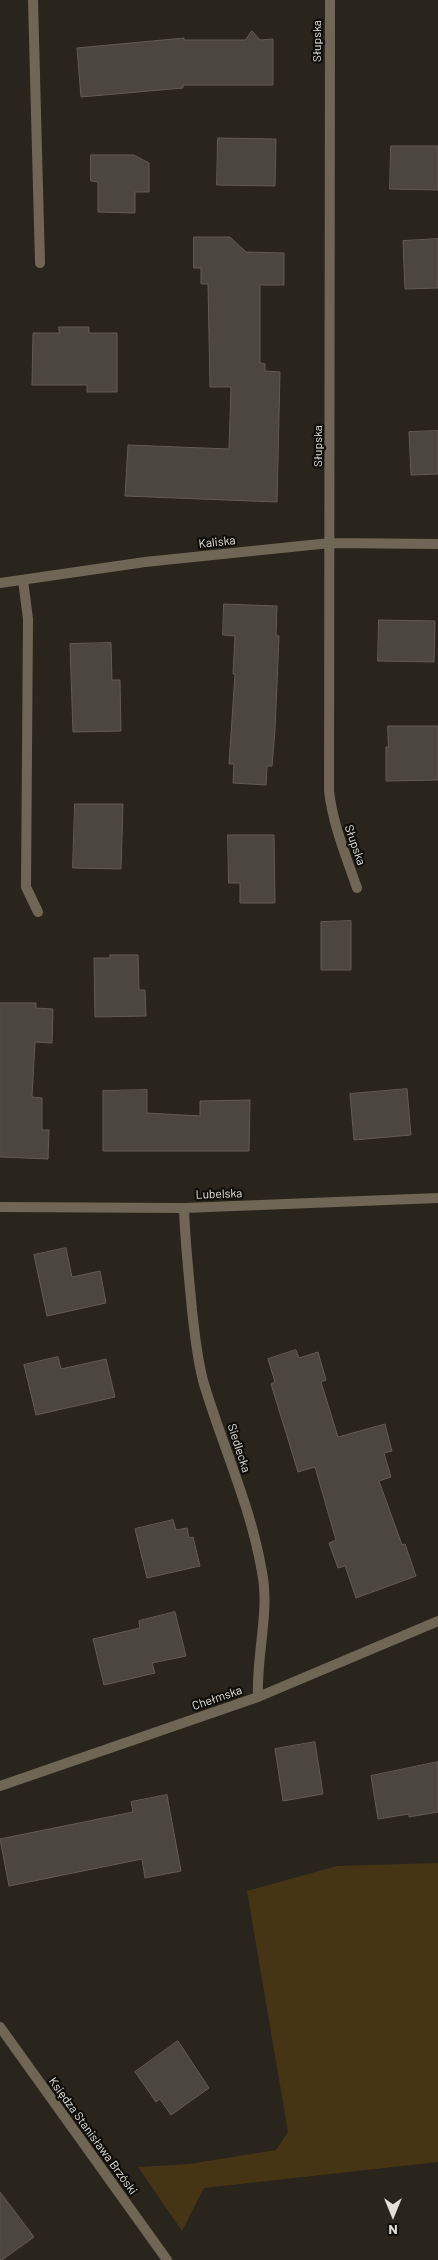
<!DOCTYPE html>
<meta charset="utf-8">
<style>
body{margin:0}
#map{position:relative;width:438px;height:2260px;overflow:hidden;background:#29241c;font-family:Barlow,sans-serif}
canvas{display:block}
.north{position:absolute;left:368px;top:2190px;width:50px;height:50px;-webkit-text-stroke:4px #100e0a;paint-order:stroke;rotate:180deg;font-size:14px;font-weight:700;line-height:20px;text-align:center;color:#e3e0da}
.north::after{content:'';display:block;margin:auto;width:18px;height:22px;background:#e3e0da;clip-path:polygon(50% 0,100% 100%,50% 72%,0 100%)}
</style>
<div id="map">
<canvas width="438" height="2260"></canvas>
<div class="north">N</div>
</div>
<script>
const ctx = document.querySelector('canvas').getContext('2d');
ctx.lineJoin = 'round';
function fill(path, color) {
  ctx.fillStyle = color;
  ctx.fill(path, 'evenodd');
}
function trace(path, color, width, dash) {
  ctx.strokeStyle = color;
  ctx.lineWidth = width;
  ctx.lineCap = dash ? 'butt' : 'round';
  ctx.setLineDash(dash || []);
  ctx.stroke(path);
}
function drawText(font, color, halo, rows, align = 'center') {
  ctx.font = font + ' Barlow,sans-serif';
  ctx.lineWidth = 4.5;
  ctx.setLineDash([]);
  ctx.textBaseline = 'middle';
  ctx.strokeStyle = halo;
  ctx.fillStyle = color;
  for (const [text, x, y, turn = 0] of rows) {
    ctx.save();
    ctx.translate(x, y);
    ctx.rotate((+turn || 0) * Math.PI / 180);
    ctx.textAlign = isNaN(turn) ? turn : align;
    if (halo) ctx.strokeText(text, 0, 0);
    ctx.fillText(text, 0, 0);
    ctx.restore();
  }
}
fill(new Path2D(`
 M 438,1863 L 438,2162 L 204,2188 L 182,2231 L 138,2167 L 189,2164 L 276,2150 L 288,2132 L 247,1891 L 337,1866 Z`), '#463515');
const building = new Path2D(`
 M 252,31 L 260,40 L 273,39 L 273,85 L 183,85 L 183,88 L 81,97 L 77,48 L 184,38 L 184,40 L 245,40 Z
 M 218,138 L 276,139 L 275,186 L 217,185 Z
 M 391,146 L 438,146 L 438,190 L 390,189 Z
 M 91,155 L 134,155 L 149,163 L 149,192 L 135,192 L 135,213 L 98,212 L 98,182 L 91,181 Z
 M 194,237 L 230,237 L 246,252 L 284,253 L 284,285 L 260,285 L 260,363 L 265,364 L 265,371 L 280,372 L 277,502 L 125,496 L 128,445 L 229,449 L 231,387 L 210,387 L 208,284 L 201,284 L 201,268 L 194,268 Z
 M 438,239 L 438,288 L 405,289 L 403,241 Z
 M 59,327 L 89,327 L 89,333 L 117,333 L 117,392 L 87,392 L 87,385 L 32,385 L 33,333 L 59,333 Z
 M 438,431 L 438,474 L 411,475 L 409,432 Z
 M 224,604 L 277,606 L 276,636 L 279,636 L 275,730 L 272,766 L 267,766 L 266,785 L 233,783 L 234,764 L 229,764 L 235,674 L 233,674 L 235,636 L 223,635 Z
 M 379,620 L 435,621 L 434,662 L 378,661 Z
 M 111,643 L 112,680 L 120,680 L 121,731 L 73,732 L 70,644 Z
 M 388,726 L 438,726 L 438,780 L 386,781 L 386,747 L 388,747 Z
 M 75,804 L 123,804 L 121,869 L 73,868 Z
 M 228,835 L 274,835 L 275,903 L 240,903 L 240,883 L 229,883 Z
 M 351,921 L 351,970 L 321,970 L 321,922 Z
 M 110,955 L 138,955 L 139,990 L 145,990 L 146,1016 L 95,1017 L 94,958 L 110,958 Z
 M 0,1003 L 36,1003 L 36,1008 L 53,1009 L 52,1043 L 35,1042 L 32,1097 L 42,1098 L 42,1130 L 49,1130 L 48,1159 L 0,1157 Z
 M 407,1089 L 411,1135 L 354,1140 L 350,1094 Z
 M 147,1090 L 147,1113 L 200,1116 L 200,1101 L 250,1100 L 249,1151 L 103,1151 L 103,1091 Z
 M 66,1248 L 72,1277 L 100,1271 L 106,1303 L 47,1316 L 34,1255 Z
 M 296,1350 L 299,1358 L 318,1352 L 326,1380 L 321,1382 L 338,1437 L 385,1424 L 392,1451 L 384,1453 L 391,1477 L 379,1481 L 402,1545 L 405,1544 L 416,1576 L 356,1598 L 345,1566 L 338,1568 L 329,1543 L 336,1540 L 315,1467 L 298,1472 L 271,1384 L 275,1382 L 268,1359 Z
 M 58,1357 L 61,1369 L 106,1359 L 115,1397 L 36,1415 L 24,1365 Z
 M 173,1520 L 176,1530 L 187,1528 L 189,1538 L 193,1537 L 200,1566 L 147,1578 L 135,1529 Z
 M 175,1612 L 186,1656 L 152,1663 L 155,1673 L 104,1685 L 93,1639 L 140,1628 L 139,1621 Z
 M 315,1742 L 323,1794 L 283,1801 L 275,1749 Z
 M 438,1762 L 438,1812 L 409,1817 L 409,1814 L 378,1819 L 371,1776 Z
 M 167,1795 L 181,1871 L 145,1878 L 142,1859 L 9,1886 L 0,1839 L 133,1812 L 131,1802 Z
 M 178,2041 L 209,2088 L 171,2115 L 160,2099 L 156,2102 L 135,2072 Z
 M 0,2192 L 34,2237 L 2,2260 L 0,2260 Z`);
fill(building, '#4c473e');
trace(building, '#625c53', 1);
trace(new Path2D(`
 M 33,0 L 40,263
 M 23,580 L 28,619 L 26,887 L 38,912`), '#706655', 10);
trace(new Path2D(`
 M 330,0 L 329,791 C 333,825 346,856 357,888
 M 0,583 L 145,562 L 330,543 L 438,544
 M 0,1207 L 184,1208 L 438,1198
 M 184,1208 C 185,1242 189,1276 192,1310 C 195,1335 197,1360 204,1384 C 223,1447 251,1507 262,1572 C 270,1613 256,1655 258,1697
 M 0,1786 L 258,1697 L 438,1621`), '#706655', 10);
trace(new Path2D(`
 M 0,2027 L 167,2260`), '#706655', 10);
drawText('12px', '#e3e0da', '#100e0a', [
 ["Słupska",317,41,-90],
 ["Słupska",318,446,-90],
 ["Kaliska",217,542,-6],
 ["Słupska",355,845,71],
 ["Lubelska",219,1194,-2],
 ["Siedlecka",239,1448,72],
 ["Chełmska",217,1698,-19],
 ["Księdza Stanisława Brzóski",93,2136,54]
]);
</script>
